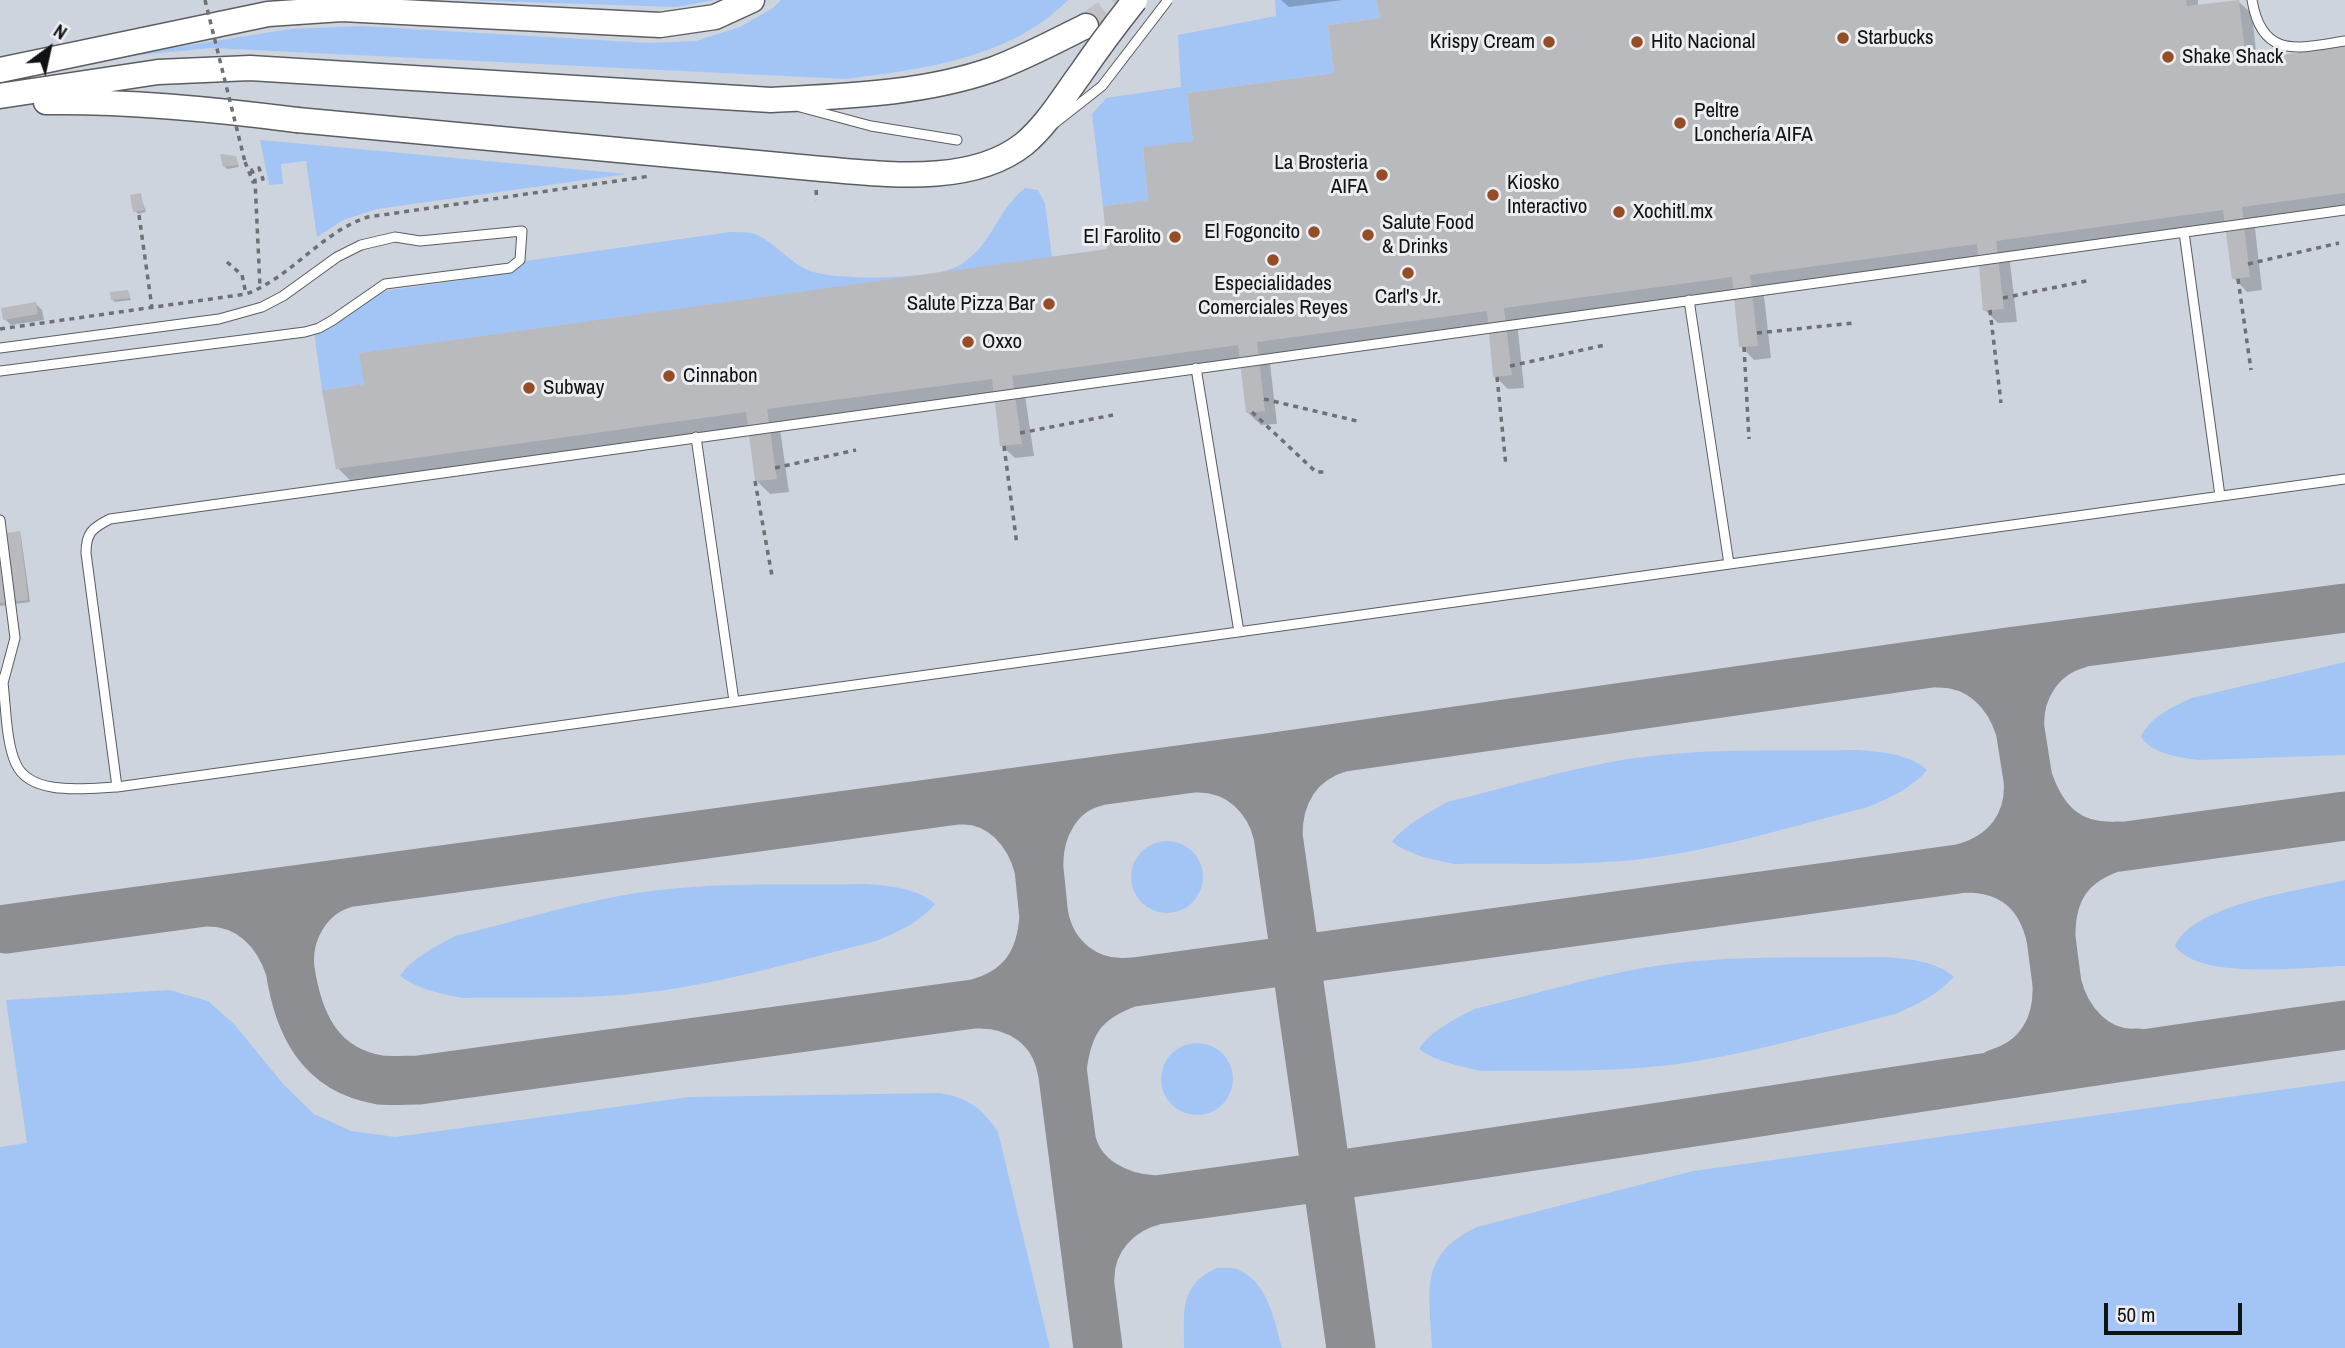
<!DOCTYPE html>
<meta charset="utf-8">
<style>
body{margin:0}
#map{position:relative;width:2345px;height:1348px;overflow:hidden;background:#dfe1e5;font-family:"Archivo Narrow",sans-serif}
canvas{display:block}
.north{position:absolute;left:14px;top:14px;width:70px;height:70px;-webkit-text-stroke:5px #eceef2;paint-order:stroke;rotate:33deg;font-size:19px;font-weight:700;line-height:28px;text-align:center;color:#111213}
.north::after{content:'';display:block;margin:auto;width:24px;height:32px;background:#111213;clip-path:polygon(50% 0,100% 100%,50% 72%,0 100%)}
.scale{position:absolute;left:2104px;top:1303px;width:138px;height:32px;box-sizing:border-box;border:4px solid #111213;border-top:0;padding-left:9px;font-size:21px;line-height:24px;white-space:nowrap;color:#111213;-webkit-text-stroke:5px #eceef2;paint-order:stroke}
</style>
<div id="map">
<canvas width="2345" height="1348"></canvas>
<div class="north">N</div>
<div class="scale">50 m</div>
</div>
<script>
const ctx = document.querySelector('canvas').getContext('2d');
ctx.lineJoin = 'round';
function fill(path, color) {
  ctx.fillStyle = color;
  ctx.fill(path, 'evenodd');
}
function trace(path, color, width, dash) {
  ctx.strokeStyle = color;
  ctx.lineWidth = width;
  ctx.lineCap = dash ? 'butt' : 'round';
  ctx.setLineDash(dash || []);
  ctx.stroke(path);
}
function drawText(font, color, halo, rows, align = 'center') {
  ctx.font = font + ' "Archivo Narrow",sans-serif';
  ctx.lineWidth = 6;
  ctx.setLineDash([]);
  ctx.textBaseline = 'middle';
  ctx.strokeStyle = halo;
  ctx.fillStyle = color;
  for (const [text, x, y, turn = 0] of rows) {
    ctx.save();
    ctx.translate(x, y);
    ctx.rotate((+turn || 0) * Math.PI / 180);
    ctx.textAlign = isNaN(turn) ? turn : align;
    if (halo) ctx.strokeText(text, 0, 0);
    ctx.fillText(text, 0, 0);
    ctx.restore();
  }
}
fill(new Path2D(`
 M 0,0 L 2345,0 L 2345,1348 L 0,1348 Z`), '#cdd4de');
fill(new Path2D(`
 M 465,0 L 714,0 L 676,7 Z
 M 781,0 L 1068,0 C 1011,58 924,69 846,79 L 212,48 L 109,58 L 290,29 L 361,26 L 649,43 L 696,41 L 740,27 L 773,8 Z
 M 1275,0 L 1376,0 L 1380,18 L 1328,25 L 1334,73 L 1187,93 L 1193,141 L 1143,148 L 1148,200 L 1103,206 L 1092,114 L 1106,98 L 1181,87 L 1178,35 L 1276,16 Z
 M 260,140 L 294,143 L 627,174 L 377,209 L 343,220 L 317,237 L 306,161 L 281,164 L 283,184 L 269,185 Z
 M 1025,188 L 1038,190 L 1045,204 L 1052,257 L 360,353 L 364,384 L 322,390 L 314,332 L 382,291 L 463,280 L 462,270 L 730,232 C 737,232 745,232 752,233 C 772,239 789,263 810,271 C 839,281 926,279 954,268 C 960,266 967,260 972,256 C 993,237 1001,207 1025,188 Z
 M 2345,662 L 2345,755 L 2200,760 C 2181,758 2152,754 2141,737 C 2148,718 2174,706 2192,698 Z
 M 1859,750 C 1881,752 1910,754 1927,770 C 1912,788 1890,798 1868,807 C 1801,824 1733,845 1664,856 C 1596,867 1524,863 1455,864 C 1434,860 1409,855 1392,842 C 1404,825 1429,813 1447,802 C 1514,786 1582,764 1651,756 C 1719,748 1790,751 1859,750 Z
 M1131 877a36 36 0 1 1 72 0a36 36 0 1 1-72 0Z
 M 2345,880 L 2345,966 C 2306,967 2199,981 2175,946 C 2192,904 2303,890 2345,880 Z
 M 867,884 C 889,886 918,888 935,904 C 920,922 898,932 876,941 C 809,958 741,978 672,989 C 604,1000 532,997 463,998 C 442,994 417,989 400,976 C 412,958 437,946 455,936 C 522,920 590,898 659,890 C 728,882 798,885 867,884 Z
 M 1886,957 C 1908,959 1937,961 1954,977 C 1938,994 1917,1005 1895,1014 C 1828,1031 1760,1051 1691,1062 C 1622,1073 1551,1070 1481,1071 C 1461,1066 1436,1062 1419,1049 C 1430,1031 1456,1019 1474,1009 C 1541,993 1609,971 1677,963 C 1746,955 1817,958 1886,957 Z
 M 169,990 L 208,1001 L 234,1024 L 284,1085 L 314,1114 L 351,1131 L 395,1137 L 689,1097 L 940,1093 C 970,1099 981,1107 998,1132 L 1050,1348 L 0,1348 L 0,1147 L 27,1143 L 6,1000 Z
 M1161 1079a36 36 0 1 1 72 0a36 36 0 1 1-72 0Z
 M 2345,1081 L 2345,1348 L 1432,1348 C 1430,1291 1417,1256 1477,1227 L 1693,1171 Z
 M 1217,1268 C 1224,1268 1233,1267 1239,1270 C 1269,1284 1274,1320 1282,1348 L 1184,1348 C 1184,1311 1179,1285 1217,1268 Z`), '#a3c5f5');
fill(new Path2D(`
 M 1281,0 L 1343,0 L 1289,7 Z
 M 1378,0 L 2198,0 L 2198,6 L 2238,1 L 2252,14 L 2257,60 L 2345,47 L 2345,208 L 2254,220 L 2262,290 L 2247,292 L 2234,278 L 2227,224 L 2009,254 L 2017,322 L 1998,323 L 1985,310 L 1980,258 L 1763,287 L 1771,358 L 1754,360 L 1741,346 L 1735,291 L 1517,321 L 1524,388 L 1508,389 L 1495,376 L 1490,325 L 1269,355 L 1277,424 L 1261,425 L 1247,412 L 1241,359 L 1024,389 L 1034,456 L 1015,458 L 1001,445 L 995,393 L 779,422 L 789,492 L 770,494 L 757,481 L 750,426 L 351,481 L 338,468 L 1109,250 L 1150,202 L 1195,142 L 1336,74 L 1382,20 Z
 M 236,157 L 239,167 L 227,169 L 224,166 Z
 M 140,195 L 146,212 L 138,214 L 135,211 Z
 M 128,291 L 131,300 L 115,302 L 112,299 Z
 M 36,304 L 42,310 L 44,320 L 11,325 L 5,319 Z
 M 19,533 L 21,536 L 30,602 L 0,606 L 0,535 Z`), '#0003');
trace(new Path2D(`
 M 1937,663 C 1979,662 2008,691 2020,729 C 2017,691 2040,654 2078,644
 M 2020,729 L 2033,811
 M 1196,768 C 1238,767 1269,796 1278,835 C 1278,794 1298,760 1339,748
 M 2028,779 C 2043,824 2070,849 2118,846 C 2071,860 2050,889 2051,938 C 2041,892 2011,867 1963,868 C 2005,857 2032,824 2028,779 Z
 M 960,800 C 1001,798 1030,832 1039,869 C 1037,831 1057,791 1096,782
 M 1278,835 L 1351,1348
 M 1039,869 L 1047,947
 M 206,902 C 249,901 278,931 290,969 C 286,932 308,893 346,883
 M 2047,907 L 2057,984
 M 1044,916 C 1052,958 1088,987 1131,982 C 1084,998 1067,1022 1062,1071 C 1055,1027 1018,1002 975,1004 C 1021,992 1041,963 1044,916 Z
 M 6,929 L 1267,758 L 2008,652 L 2345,608
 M 290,969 C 298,1023 319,1070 380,1080 C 392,1081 406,1080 419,1080 L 2345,816
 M 1058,1037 L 1098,1348
 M 1998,1073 C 2039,1061 2059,1026 2057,984 C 2066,1021 2095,1056 2137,1053
 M 1071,1139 C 1079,1179 1119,1199 1156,1200 C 1119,1209 1090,1238 1090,1278
 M 1156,1200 C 1553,1147 1948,1080 2345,1025`), '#8c8e91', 49);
fill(new Path2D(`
 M 1376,0 L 2186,0 L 2187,6 L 2239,0 L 2246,60 L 2345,46 L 2345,193 L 2242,207 L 2250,277 L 2232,279 L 2223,210 L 1996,241 L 2004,309 L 1983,311 L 1977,244 L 1750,275 L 1758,346 L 1739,347 L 1732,277 L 1504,308 L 1512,375 L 1493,377 L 1487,311 L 1257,342 L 1265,411 L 1246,413 L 1238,345 L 1012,376 L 1022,444 L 1000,446 L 992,379 L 767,409 L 777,479 L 755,481 L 746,412 L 336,469 L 322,390 L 364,384 L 359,353 L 1107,249 L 1103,206 L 1148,200 L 1143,147 L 1193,141 L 1187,93 L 1334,73 L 1328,25 L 1380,18 Z
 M 220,154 L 236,156 L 238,165 L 223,167 Z
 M 141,193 L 144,210 L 133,212 L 130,195 Z
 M 128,290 L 130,298 L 111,300 L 110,292 Z
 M 36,302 L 38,314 L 3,320 L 1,308 Z
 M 20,531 L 28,600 L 0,603 L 0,534 Z`), '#b8babe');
trace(new Path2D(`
 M 1086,26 L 1120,0`), '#c0c2c6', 24, [24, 12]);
const lane = new Path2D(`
 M 2252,0 C 2262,60 2299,48 2345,41
 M 800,107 L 871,126 L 957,140
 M 2184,232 L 2220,496
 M 1689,300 L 1729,564
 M 0,348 L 219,319 L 262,307 L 283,296 L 337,257 L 361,245 L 395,237 L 420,241 L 522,231 L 520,260 L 510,268 L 385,284 L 333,320 L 319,328 L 305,332 L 0,371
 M 1196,368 L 1239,632
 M 696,437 L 734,701
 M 0,520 L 15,638 L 3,683
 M 0,679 L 3,683 C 6,707 6,743 16,764 C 31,797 88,788 117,787 L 2345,479
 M 117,787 L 86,553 C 86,533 92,528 110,519 L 2345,210`);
const secondary = new Path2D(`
 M 0,70 L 268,14 L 342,9 L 660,25 L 715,17 L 752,0
 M 0,96 L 158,72 L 250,68 L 771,100 C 845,96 923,94 994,69 C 1026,57 1056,41 1086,26
 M 46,102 C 131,101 213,109 297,120`);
trace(lane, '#5b5d60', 11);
trace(secondary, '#5b5d60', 27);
trace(new Path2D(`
 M 245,162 L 253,182 L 263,179 L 259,168 L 252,170 L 255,180 L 260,287
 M 816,190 L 817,200
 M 139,215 L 152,308
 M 227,262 L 242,275 L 246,294
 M 2248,264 L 2339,243
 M 2238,279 L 2251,370
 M 2003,298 L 2091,280
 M 1990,310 L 2001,403
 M 0,329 L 246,294 C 292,277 321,232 368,217 L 651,176
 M 1757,333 L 1854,323
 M 1744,347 L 1749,439
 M 1510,366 L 1605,345
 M 1497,377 L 1506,466
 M 1264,399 L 1357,421
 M 1252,412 L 1316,472 L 1328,472
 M 1020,433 L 1113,415
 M 1004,446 L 1017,545
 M 775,468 L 856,450
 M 755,481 L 772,576`), '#6f7073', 3.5, [5, 5]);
trace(lane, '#fff', 9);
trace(secondary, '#fff', 24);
const laneBridge = new Path2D(`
 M 1055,123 L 1102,86 L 1168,0`);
const secondaryBridge = new Path2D(`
 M 297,120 L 822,169 C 885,174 971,186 1024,144 C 1047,125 1064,96 1081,73 C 1098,48 1116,24 1135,0`);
trace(laneBridge, '#5b5d60', 11, []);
trace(secondaryBridge, '#5b5d60', 27, []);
trace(new Path2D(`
 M 205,0 L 245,162`), '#6f7073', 3.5, [5, 5]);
trace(laneBridge, '#fff', 9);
trace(secondaryBridge, '#fff', 24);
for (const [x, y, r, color] of [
 [1843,38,7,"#944d27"],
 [1549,42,7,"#944d27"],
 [1637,42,7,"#944d27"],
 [2168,57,7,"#944d27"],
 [1680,123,7,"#944d27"],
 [1382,175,7,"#944d27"],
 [1493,195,7,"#944d27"],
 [1619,212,7,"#944d27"],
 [1314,232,7,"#944d27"],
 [1368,235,7,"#944d27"],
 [1175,237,7,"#944d27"],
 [1273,260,7,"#944d27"],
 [1408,273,7,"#944d27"],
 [1049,304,7,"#944d27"],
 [968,342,7,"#944d27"],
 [669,376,7,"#944d27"],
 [529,388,7,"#944d27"]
]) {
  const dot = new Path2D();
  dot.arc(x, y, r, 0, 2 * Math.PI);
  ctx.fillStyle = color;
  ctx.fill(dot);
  trace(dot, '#eceef2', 2.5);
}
drawText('21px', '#111213', '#eceef2', [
 ["Starbucks",1857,38],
 ["Krispy Cream",1535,42,"right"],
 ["Hito Nacional",1651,42],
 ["Shake Shack",2182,57],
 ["Peltre",1694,111],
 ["Lonchería AIFA",1694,135],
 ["La Brosteria",1368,163,"right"],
 ["AIFA",1368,187,"right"],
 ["Kiosko",1507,183],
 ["Interactivo",1507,207],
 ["Xochitl.mx",1633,212],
 ["Salute Food",1382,223],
 ["& Drinks",1382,247],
 ["El Fogoncito",1300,232,"right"],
 ["El Farolito",1161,237,"right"],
 ["Especialidades",1273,284,"center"],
 ["Comerciales Reyes",1273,308,"center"],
 ["Carl's Jr.",1408,297,"center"],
 ["Salute Pizza Bar",1035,304,"right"],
 ["Oxxo",982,342],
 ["Cinnabon",683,376],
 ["Subway",543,388]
], 'left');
</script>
